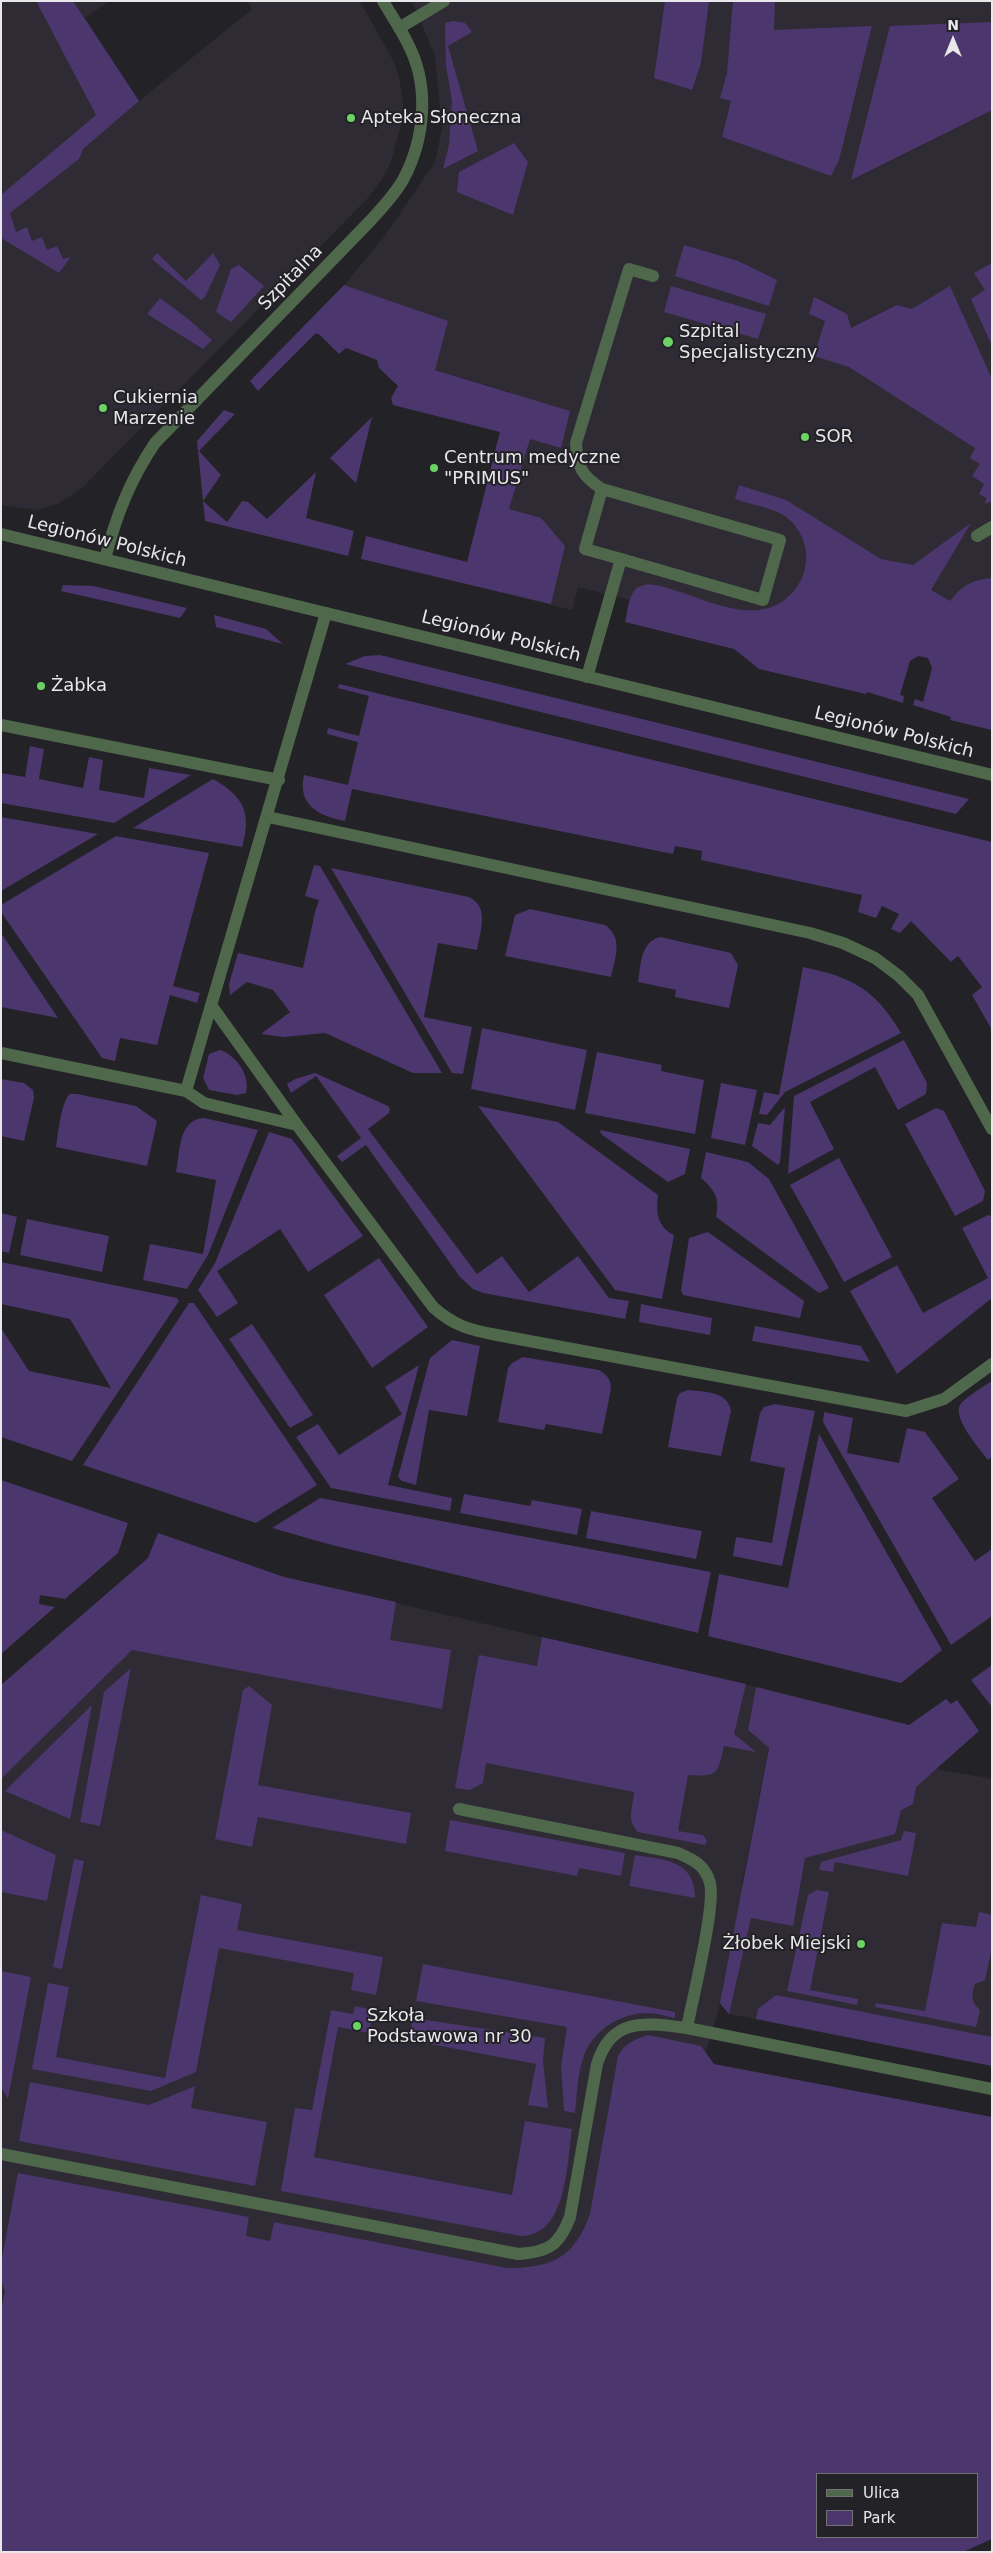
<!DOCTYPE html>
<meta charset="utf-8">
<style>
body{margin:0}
#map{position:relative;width:993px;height:2553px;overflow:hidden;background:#232226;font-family:"DejaVu Sans",sans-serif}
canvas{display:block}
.frame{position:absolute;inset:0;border:2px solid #e8e7ea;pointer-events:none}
.legend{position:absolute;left:816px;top:2473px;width:162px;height:65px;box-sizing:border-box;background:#232226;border:1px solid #727174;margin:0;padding:6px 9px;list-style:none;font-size:15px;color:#e8e7ea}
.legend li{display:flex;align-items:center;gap:10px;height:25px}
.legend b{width:25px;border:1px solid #727174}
.north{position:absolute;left:928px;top:15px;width:50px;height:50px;-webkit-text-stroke:4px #232226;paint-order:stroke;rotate:0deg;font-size:14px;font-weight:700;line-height:20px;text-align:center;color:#e8e7ea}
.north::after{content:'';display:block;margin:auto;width:18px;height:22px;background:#e8e7ea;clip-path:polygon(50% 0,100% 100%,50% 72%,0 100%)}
</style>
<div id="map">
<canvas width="993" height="2553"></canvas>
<div class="frame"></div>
<ul class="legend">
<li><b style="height:6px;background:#4f684c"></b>Ulica</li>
<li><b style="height:14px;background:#4b366d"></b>Park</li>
</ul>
<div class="north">N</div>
</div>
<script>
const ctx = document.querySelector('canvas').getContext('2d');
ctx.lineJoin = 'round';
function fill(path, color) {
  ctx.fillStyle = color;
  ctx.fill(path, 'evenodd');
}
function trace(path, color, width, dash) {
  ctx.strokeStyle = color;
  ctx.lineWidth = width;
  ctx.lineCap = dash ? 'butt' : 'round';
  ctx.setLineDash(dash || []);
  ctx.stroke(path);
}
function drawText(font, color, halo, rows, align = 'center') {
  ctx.font = font + ' "DejaVu Sans",sans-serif';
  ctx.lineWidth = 4;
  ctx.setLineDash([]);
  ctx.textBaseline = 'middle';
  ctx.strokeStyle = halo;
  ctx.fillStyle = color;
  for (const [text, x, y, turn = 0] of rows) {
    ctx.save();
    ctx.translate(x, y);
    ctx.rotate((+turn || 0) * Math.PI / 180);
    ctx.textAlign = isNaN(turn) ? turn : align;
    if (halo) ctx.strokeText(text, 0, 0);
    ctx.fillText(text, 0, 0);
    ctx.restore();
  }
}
fill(new Path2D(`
 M 1,1 L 109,1 L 85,18 L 139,101 L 252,9 L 247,1 L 360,1 L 395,64 L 399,77 L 403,105 L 401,125 L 391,162 L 383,178 L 367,199 L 82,488 L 58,504 L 36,510 L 1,505 Z
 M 412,1 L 992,1 L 992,661 L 625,622 L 630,600 L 578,587 L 572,610 L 462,583 L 510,392 L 306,331 L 384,237 L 435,162 L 442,129 L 435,56 Z
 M 158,1533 L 284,1577 L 756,1687 L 748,1730 L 769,1747 L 742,1884 L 903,1763 L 992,1779 L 992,2066 L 729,2014 L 720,2004 L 701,2069 L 595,2302 L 1,2552 L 1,1685 L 148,1558 Z`), '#2e2b34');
fill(new Path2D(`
 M 36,1 L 73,1 L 139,101 L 83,149 L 79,159 L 10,213 L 16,232 L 27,227 L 32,241 L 42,237 L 47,250 L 57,246 L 63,259 L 71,257 L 59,273 L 1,238 L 1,195 L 96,115 Z
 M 665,1 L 709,1 L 701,63 L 692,90 L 654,78 Z
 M 733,1 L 775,1 L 774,30 L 872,26 L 839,160 L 831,176 L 722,137 L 731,101 L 720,98 L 727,73 Z
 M 453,21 L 465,23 L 472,32 L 448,46 L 478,151 L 443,169 L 449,145 L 452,101 L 446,66 L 445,23 Z
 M 992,22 L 992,110 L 851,180 L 890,26 Z
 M 514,143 L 528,162 L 513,215 L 457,192 L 459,172 Z
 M 684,245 L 738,261 L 777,280 L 769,306 L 675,276 Z
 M 157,253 L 186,281 L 213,253 L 220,265 L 205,297 L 201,300 L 152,259 Z
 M 992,263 L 992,346 L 971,299 L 985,290 L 974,273 Z
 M 239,265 L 264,286 L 231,322 L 216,312 L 231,269 Z
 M 344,285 L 448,321 L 435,370 L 570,411 L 561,448 L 530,439 L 509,509 L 541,518 L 565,546 L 551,604 L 361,559 L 366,536 L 467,562 L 500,432 L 393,405 L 391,398 L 398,386 L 379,368 L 377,360 L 346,348 L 339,354 L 320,335 L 316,333 L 258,391 L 250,381 Z
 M 671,286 L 766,314 L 758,339 L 664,312 Z
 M 950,286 L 992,379 L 992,501 L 985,504 L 986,498 L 979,494 L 984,484 L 972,476 L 980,464 L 970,458 L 975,448 L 849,367 L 814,356 L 825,321 L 809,314 L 814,297 L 847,314 L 851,328 L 897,305 L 912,309 Z
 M 160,298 L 187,318 L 212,340 L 203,349 L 147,314 Z
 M 224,410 L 235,414 L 199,451 L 221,475 L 203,501 L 227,522 L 242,501 L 248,502 L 267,519 L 316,472 L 306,518 L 354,531 L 348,556 L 205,521 L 197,441 Z
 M 372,417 L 356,483 L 330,458 Z
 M 739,485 L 786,500 L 881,559 L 913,565 L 971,523 L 931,590 L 950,601 C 961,586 973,579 992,578 L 992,730 L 950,720 L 951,717 L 913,705 L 915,699 L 923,702 L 932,668 L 928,658 L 918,656 L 910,661 L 900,695 L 904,696 L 903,703 L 867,692 L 866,694 L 759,669 L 734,649 L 625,622 C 628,611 628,590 641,586 C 649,582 659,586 667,588 C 705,598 755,628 789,596 C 802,584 807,569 806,552 C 805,539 796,524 786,517 C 772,507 751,505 735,499 Z
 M 63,585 L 93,586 L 187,608 L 180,618 L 61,591 Z
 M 214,615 L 266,629 L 283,644 L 216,627 Z
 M 380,655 L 969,799 L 956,814 L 345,664 L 365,656 Z
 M 339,684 L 992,842 L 992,1030 L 972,995 L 982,987 L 958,956 L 951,962 L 911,921 L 900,933 L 891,929 L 899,914 L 882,906 L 876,918 L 858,912 L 862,895 L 701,860 L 702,851 L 675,846 L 673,854 L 352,789 L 345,821 C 319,816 297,805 304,775 L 348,785 L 358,742 L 327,734 L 328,728 L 359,736 L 369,696 L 338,688 Z
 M 30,746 L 44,749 L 39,779 L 83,788 L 89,757 L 103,760 L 99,790 L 144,798 L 149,768 L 191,775 L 114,823 L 1,803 L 1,773 L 25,777 Z
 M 213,779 C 244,796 252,814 242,847 L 133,828 Z
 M 1,817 L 98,834 L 1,891 Z
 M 116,836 L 209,853 L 173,986 L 200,993 L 197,1003 L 170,995 L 157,1045 L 120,1038 L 115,1061 L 102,1058 L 1,912 L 1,905 Z
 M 314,865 L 320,866 L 442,1073 L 413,1073 L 325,1033 L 284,1037 L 261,1034 L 290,1012 L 273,990 L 247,982 L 230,995 L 229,984 L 238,953 L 303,968 L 315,912 L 319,900 L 305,896 Z
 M 331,868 L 469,897 C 490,907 480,932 477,950 L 438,943 L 424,1017 L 472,1027 L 463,1074 L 452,1073 Z
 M 530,909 L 605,925 C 624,938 615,958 611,977 L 505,956 L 515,915 Z
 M 1,933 L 58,1018 L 1,1007 Z
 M 660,937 L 731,953 L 738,965 L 729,1008 L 675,997 L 676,990 L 638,982 C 641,965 640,942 660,937 Z
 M 803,967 C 852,977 875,989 901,1033 L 785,1092 L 767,1115 L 759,1114 L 764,1092 L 779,1095 Z
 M 482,1028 L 587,1050 L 575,1110 L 471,1089 Z
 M 904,1040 L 927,1083 L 926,1094 L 898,1110 L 875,1067 L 810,1102 L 834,1149 L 788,1174 L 794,1096 Z
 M 220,1050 C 236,1055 251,1076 246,1093 L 237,1095 L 209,1090 L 203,1078 L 209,1054 Z
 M 597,1052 L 662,1065 L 661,1071 L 704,1080 L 695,1134 L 585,1113 Z
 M 315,1073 L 388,1106 L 390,1109 L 389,1113 L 368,1129 L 477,1274 L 502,1256 L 529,1292 L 578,1256 L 609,1298 L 629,1301 L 625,1319 L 483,1293 L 473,1289 L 460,1277 L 366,1145 L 342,1162 L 337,1156 L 361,1138 L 316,1076 L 291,1093 L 287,1084 L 295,1079 Z
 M 1,1079 L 24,1083 L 33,1090 L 34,1098 L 24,1141 L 1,1136 Z
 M 721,1083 L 757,1090 L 745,1145 L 711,1138 Z
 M 70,1094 L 77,1094 L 136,1106 L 157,1121 L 147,1166 L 56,1147 C 58,1135 61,1101 70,1094 Z
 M 478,1106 L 558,1122 L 658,1195 C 656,1212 657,1227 674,1235 L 662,1299 L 615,1290 Z
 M 785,1107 L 780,1162 L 778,1165 L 752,1146 L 758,1123 L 770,1125 Z
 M 936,1108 L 944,1111 L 985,1191 L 983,1201 L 955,1216 L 905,1124 Z
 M 204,1118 L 258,1130 L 208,1255 L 187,1289 L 143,1280 L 150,1244 L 203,1254 L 216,1180 L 176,1172 C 180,1153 178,1119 204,1118 Z
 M 600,1130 L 690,1149 L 685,1174 L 668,1182 L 601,1134 Z
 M 269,1132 L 292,1139 L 363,1236 L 308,1272 L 280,1229 L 217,1271 L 238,1303 L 217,1317 L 198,1290 L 215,1263 Z
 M 706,1152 L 748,1162 L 769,1179 L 829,1288 L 819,1293 L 716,1217 C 720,1199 715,1190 701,1178 Z
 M 839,1158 L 892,1257 L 844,1282 L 790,1185 Z
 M 1,1213 L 17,1217 L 9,1253 L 1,1251 Z
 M 988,1215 L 992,1216 L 992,1298 L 897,1374 L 850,1291 L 897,1265 L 923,1313 L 988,1278 L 962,1228 Z
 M 27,1219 L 109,1236 L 102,1272 L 20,1255 Z
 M 708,1232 L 804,1301 L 800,1318 L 683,1295 L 681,1291 L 689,1238 Z
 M 379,1258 L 428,1327 L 372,1368 L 324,1295 Z
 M 1,1262 L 177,1298 L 179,1301 L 72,1461 L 1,1437 L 1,1328 L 29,1371 L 111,1388 L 70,1319 L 1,1304 Z
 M 189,1303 L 194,1303 L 317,1485 L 256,1523 L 83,1465 Z
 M 641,1304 L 712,1318 L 710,1335 L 639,1322 Z
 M 252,1324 L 313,1415 L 290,1428 L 229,1339 Z
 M 755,1326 L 861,1346 L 870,1362 L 752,1341 Z
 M 452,1340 L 480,1346 L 467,1416 L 429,1410 L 416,1485 L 402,1481 L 398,1477 L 430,1358 Z
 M 523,1357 L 599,1370 C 607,1375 611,1379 611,1389 L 602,1434 L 546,1424 L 544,1430 L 498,1422 L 508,1368 L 512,1363 Z
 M 419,1365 L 388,1485 L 452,1498 L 450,1511 L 331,1488 L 296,1437 L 318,1424 L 339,1455 L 402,1414 L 385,1387 Z
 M 992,1381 L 992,1457 L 988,1460 C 979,1448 949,1415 962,1402 C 971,1394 982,1387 992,1381 Z
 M 688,1390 C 705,1392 728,1391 731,1411 L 721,1456 L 668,1447 L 677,1398 L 680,1393 Z
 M 775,1404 L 815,1411 L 782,1566 L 733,1556 L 736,1537 L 772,1543 L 785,1468 L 750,1461 L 760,1413 L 764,1407 Z
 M 824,1412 L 853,1418 L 847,1453 L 899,1463 L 907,1428 L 925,1432 L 959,1479 L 932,1498 L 975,1561 L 992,1549 L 992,1616 L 951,1645 L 823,1422 Z
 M 819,1434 L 942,1650 L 901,1683 L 708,1636 L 719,1574 L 788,1588 Z
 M 1,1480 L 128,1523 L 118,1553 L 65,1599 L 40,1595 L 39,1604 L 55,1607 L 1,1654 Z
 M 464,1494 L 530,1506 L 532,1500 L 582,1509 L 577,1535 L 460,1513 Z
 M 320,1498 L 711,1572 L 698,1633 L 328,1544 L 272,1528 Z
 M 591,1511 L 702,1531 L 696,1559 L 586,1538 Z
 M 158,1533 L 284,1577 L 396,1602 L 390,1640 L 451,1650 L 442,1709 L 132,1650 L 1,1779 L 1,1685 L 148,1558 Z
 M 542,1637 L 746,1684 L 734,1734 L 756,1752 L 724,1746 C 718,1774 717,1777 688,1775 L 678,1831 L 703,1835 L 707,1841 L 705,1845 L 638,1832 C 626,1819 633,1808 634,1792 L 486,1763 L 483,1783 L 470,1790 L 455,1788 L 479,1655 L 537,1666 Z
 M 992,1665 L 992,1707 L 971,1680 Z
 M 131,1668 L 100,1826 L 80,1822 L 104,1692 Z
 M 249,1686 L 272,1705 L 258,1785 L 411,1813 L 406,1844 L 258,1817 L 252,1847 L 215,1839 L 243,1690 Z
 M 756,1687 L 909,1725 L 946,1699 L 951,1704 L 957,1700 L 979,1731 L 916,1787 L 913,1804 L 901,1810 L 895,1834 L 805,1858 L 793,1926 L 751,1918 L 729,2014 L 720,2003 L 769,1748 L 748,1730 Z
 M 92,1705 L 70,1819 L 5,1791 Z
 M 450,1820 L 625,1853 L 621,1876 L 579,1868 L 577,1876 L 445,1851 Z
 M 1,1830 L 56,1855 L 47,1901 L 1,1892 Z
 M 904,1831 L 916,1833 L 908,1876 L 835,1862 L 833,1872 L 819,1870 L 821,1862 L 901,1840 Z
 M 635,1855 C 665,1860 695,1860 695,1898 L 629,1886 Z
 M 74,1859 L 84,1861 L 62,1969 L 53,1967 Z
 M 817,1890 L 829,1892 L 810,1990 L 858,1999 L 857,2005 L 787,1991 L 808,1895 Z
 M 201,1895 L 242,1904 L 237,1930 L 383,1957 L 376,1995 L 351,1990 L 354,1973 L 219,1948 L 196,2072 L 151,2091 L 32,2069 L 48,1983 L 69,1987 L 56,2057 L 165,2078 Z
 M 979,1912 L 992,1915 L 992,1948 L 985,1980 L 975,1984 C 971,1995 971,2002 980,2010 L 976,2027 L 875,2007 L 876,2003 L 925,2011 L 942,1923 L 976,1927 Z
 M 423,1964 L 675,2012 L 675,2018 C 666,2016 657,2013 648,2013 C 620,2013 591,2031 583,2059 C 577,2076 577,2095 575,2113 L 564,2111 L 561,2066 L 567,2027 L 416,2001 Z
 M 1,1971 L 31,1977 L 8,2099 L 1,2087 Z
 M 776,1995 L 992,2037 L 992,2066 L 756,2019 L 758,2009 Z
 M 355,2006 L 373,2010 L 369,2033 L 338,2027 L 314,2157 L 512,2195 L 525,2121 L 572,2129 C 567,2163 567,2236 521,2236 L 281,2191 L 295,2108 L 312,2110 L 331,2010 L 353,2014 Z
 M 413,2018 L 545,2038 L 543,2061 L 548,2108 L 528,2105 L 536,2064 L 409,2040 Z
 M 648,2035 L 701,2046 L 714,2064 L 992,2117 L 992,2539 L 963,2552 L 1,2552 L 1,2310 L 5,2292 L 1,2280 L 1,2263 L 18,2173 L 249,2217 L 246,2236 L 270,2241 L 274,2222 L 507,2268 C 552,2268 574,2258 590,2214 L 618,2056 C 624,2044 635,2039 648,2035 ZM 977,2474 L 977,2537 L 817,2537 L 817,2474 Z
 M 30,2082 L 149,2105 L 195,2086 L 191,2108 L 267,2122 L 255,2186 L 19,2141 Z`), '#4b366d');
trace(new Path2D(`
 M 399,28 L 444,1
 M 602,489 C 582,476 577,467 576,443 L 629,269 L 653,276
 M 977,536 L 992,527
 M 587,677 L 621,559 L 763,600 L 780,540 L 602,489 L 585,549 L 621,559
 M 459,1809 L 678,1853 C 694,1860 705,1865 710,1883 C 716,1905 692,2001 687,2028 L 992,2089
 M 1,2154 L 518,2254 C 548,2252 559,2246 570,2217 L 597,2064 C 612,2016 646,2023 687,2028`), '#4f684c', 12);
trace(new Path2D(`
 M 105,559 C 116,516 130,480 155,443 L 372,219 C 383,207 395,194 403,180 C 425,139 430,86 408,44 C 401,29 391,15 383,1
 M 1,725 L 279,780
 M 268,817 L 810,933 L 843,943 L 875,958 L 899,976 L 918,995 L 992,1129
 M 211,1005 L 297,1125 L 433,1307 C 454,1326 470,1330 497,1335 L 906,1411 L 944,1399 L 992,1364
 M 1,1053 L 186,1091 L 204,1103 L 297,1125
 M 186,1091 L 326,613`), '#4f684c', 12);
trace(new Path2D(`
 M 1,534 L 992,775`), '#4f684c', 12);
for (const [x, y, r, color] of [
 [351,118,5,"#6bd363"],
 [668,342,6,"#6bd363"],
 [103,408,5,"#6bd363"],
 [805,437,5,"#6bd363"],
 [434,468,5,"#6bd363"],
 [41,686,5,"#6bd363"],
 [861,1944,5,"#6bd363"],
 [357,2026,5,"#6bd363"]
]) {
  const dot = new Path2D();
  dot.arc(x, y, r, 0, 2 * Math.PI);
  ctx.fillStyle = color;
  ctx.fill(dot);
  trace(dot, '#232226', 2);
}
drawText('18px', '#e8e7ea', '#232226', [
 ["Apteka Słoneczna",361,118],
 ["Szpital",679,332],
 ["Specjalistyczny",679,353],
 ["Cukiernia",113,398],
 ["Marzenie",113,419],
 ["SOR",815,437],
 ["Centrum medyczne",444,458],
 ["\"PRIMUS\"",444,479],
 ["Żabka",51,686],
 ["Żłobek Miejski",851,1944,"right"],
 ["Szkoła",367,2016],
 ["Podstawowa nr 30",367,2037]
], 'left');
drawText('18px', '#e8e7ea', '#232226', [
 ["Szpitalna",291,278,-46],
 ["Legionów Polskich",107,542,14],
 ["Legionów Polskich",501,637,14],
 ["Legionów Polskich",894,733,14]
]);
</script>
